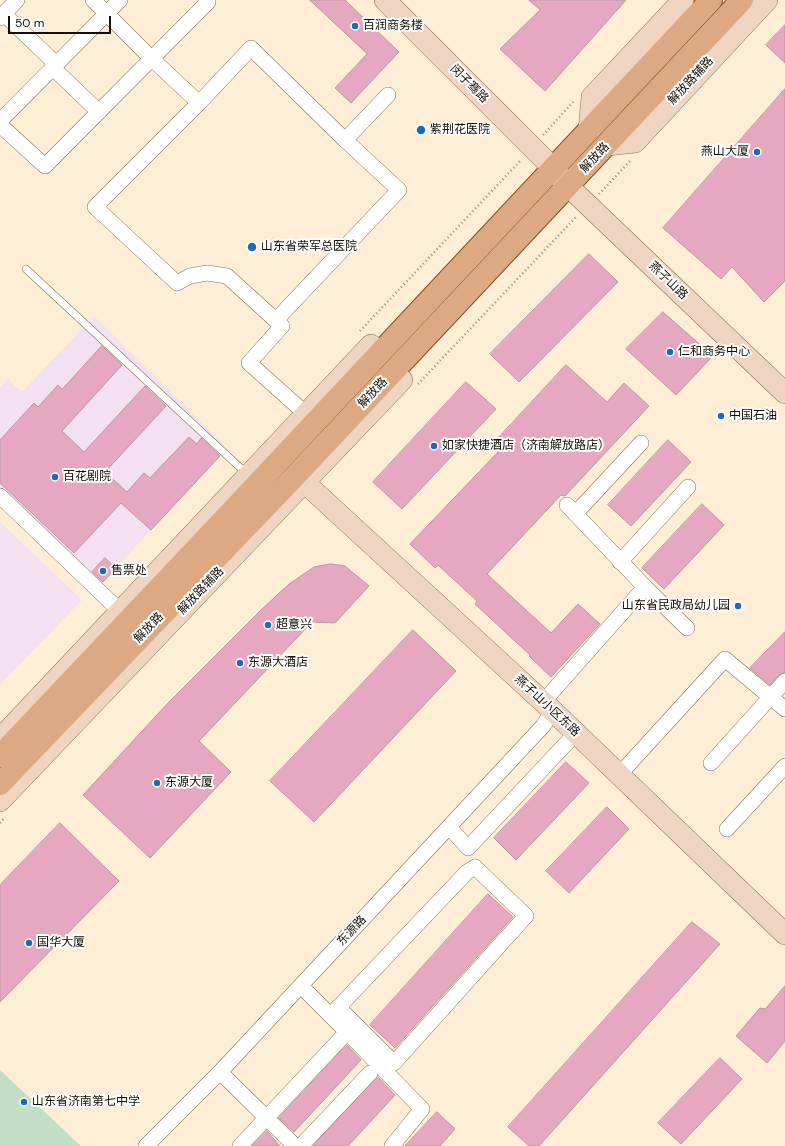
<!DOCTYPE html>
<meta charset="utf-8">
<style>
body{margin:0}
#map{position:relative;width:785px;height:1146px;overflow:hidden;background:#ffeed5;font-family:"DM Sans",sans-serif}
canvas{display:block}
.scale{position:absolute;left:8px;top:16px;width:103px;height:18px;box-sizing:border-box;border:2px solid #140e04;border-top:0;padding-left:5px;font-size:12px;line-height:14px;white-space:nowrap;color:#140e04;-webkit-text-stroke:3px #fefefe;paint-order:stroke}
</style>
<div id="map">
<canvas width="785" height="1146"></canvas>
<div class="scale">50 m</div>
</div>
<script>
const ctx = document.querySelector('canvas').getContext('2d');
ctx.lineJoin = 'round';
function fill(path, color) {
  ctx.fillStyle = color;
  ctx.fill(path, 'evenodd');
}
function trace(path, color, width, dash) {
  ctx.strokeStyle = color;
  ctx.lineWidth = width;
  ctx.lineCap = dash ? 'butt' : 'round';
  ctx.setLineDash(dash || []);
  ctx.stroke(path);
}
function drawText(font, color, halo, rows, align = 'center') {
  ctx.font = font + ' "DM Sans","Noto Sans SC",sans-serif';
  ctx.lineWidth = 4;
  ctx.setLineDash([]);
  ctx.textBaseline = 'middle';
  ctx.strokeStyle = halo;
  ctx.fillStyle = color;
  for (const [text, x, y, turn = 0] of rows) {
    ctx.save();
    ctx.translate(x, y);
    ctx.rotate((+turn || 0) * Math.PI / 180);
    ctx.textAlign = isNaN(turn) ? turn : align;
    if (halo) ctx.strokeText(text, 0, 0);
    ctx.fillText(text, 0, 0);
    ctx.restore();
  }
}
fill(new Path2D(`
 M 94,316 L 227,448 L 101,584 L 0,489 L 0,387 L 8,379 L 22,392 Z
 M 0,522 L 82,600 L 0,685 Z`), '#f3e0f0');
fill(new Path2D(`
 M 0,1070 L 81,1146 L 0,1146 Z`), '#c0dfc6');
const building = new Path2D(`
 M 310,0 L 345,0 L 399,52 L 351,103 L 335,88 L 367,54 Z
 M 529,0 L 626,0 L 545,91 L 500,49 L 540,10 Z
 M 785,25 L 785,63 L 766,45 Z
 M 785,89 L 785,281 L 764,302 L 732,267 L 721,279 L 663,228 Z
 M 589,254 L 618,282 L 519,382 L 490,354 Z
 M 663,312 L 713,356 L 676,395 L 626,349 Z
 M 102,346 L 122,365 L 62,431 L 84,452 L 145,386 L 166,406 L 105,472 L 127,492 L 144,473 L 150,478 L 189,437 L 197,444 L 201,438 L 220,456 L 151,530 L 121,503 L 74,553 L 0,483 L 0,440 L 34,403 L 38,407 L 58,385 L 62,389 Z
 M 566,365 L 607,402 L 624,383 L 649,406 L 565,496 L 561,495 L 487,574 L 551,633 L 578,604 L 600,624 L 551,677 L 529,656 L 530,655 L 475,604 L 477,601 L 438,565 L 435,568 L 410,544 L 498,452 L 491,446 Z
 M 466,382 L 496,409 L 402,509 L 373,482 Z
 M 668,440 L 691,462 L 631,526 L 608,505 Z
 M 702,504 L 724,525 L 664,589 L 642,568 Z
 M 105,558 L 116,568 L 103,582 L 92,572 Z
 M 331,564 L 345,566 L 369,586 L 335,623 L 312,622 L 199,741 L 231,772 L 150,858 L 83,795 L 167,704 L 262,609 L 289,584 L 314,567 Z
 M 413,630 L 456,671 L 314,822 L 270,781 Z
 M 785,632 L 785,672 L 779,675 L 770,685 L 750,668 Z
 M 566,762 L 589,783 L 516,860 L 494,838 Z
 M 607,807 L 629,829 L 569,893 L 546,871 Z
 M 60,823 L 119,881 L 0,1002 L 0,885 Z
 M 488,894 L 513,917 L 395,1048 L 370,1025 Z
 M 692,922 L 720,944 L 539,1146 L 529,1146 L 508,1127 Z
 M 785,986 L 785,1041 L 767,1063 L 736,1036 L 760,1008 L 765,1009 Z
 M 347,1045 L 361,1060 L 294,1132 L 279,1118 Z
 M 720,1058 L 742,1079 L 681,1144 L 658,1123 Z
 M 378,1077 L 395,1095 L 348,1146 L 313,1146 Z
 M 437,1112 L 455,1129 L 440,1146 L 405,1146 Z
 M 267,1131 L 280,1146 L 252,1146 Z`);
fill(building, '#e6a8c0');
trace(building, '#bc97a5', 1);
const lane = new Path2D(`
 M 26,269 L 247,474`);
const street = new Path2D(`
 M 93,0 L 152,59 L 199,103 L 251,48 L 345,140
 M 4,14 L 56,64
 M 0,18 L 17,0
 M 53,68 L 99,112
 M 199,103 L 95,207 L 177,283 L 190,276 L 207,273 L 227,276 L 282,326 L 249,363 L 306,414
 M 0,121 L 120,0
 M 0,125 L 45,166 L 208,2 L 206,0
 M 276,320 L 399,190 L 345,140 L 388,95
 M 0,496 L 121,612
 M 575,514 L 641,443
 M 620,562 L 688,487
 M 645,587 L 687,628
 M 543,702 L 645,587 L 567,505
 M 711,763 L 785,681
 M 619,775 L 725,659 L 785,709
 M 449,827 L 468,848 L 576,733
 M 727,829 L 785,766
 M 301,986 L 347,1032
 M 331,1015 L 467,872 L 475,867 L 526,916 L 394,1063 L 338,1007
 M 220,1072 L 295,1146
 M 146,1146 L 220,1072 L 543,726 L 553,711
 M 240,1146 L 347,1032 L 422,1109 L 392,1146
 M 301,1146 L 370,1073`);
const secondary = new Path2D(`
 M 385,0 L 553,168 L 568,186 L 785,393
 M 589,130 L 592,97 L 683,0
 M 607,145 L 635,142 L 767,0
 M 304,482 L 553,711 L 785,934
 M 0,739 L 371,345
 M 0,801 L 402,380`);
const primary = new Path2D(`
 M 0,756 L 231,512 L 711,0
 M 0,784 L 297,474 L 742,0`);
trace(lane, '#857356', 8);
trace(street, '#857356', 16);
trace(secondary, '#857356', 22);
trace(primary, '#884d21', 24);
trace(new Path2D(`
 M 543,135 L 575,100
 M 599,194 L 631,160
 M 360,331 L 521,160
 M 418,384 L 577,216
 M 0,823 L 5,817`), '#968a78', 2.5, [1, 3]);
trace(lane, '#fff', 7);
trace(street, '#fff', 15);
trace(secondary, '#eed4c1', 21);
trace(primary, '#dda983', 22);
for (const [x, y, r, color] of [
 [355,26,4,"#1d6ab9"],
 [421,130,5,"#1d6ab9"],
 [757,152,4,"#1d6ab9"],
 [252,247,5,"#1d6ab9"],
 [670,352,4,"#1d6ab9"],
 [721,416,4,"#1d6ab9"],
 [434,446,4,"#1d6ab9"],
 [55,477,4,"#1d6ab9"],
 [103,571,4,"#1d6ab9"],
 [738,606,4,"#1d6ab9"],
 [268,625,4,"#1d6ab9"],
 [240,663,4,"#1d6ab9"],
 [157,783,4,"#1d6ab9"],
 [29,943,4,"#1d6ab9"],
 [24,1102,4,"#1d6ab9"]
]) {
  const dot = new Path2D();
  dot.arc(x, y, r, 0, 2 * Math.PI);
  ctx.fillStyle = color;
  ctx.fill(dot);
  trace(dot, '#fefefe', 1.5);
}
drawText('12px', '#140e04', '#fefefe', [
 ["百润商务楼",363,26],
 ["紫荆花医院",430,130],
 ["燕山大厦",749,152,"right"],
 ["山东省荣军总医院",261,247],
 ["仁和商务中心",678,352],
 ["中国石油",729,416],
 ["如家快捷酒店（济南解放路店）",442,446],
 ["百花剧院",63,477],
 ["售票处",111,571],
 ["山东省民政局幼儿园",730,606,"right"],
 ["超意兴",276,625],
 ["东源大酒店",248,663],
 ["东源大厦",165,783],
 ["国华大厦",37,943],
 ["山东省济南第七中学",32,1102]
], 'left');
drawText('12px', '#140e04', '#fefefe', [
 ["解放路辅路",691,81,-47],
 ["闵子骞路",469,84,45],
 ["解放路",595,158,-47],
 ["燕子山路",668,281,44],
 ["解放路",373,393,-47],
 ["解放路辅路",201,591,-46],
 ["解放路",149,628,-46],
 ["燕子山小区东路",547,706,43],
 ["东源路",352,931,-47]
]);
</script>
